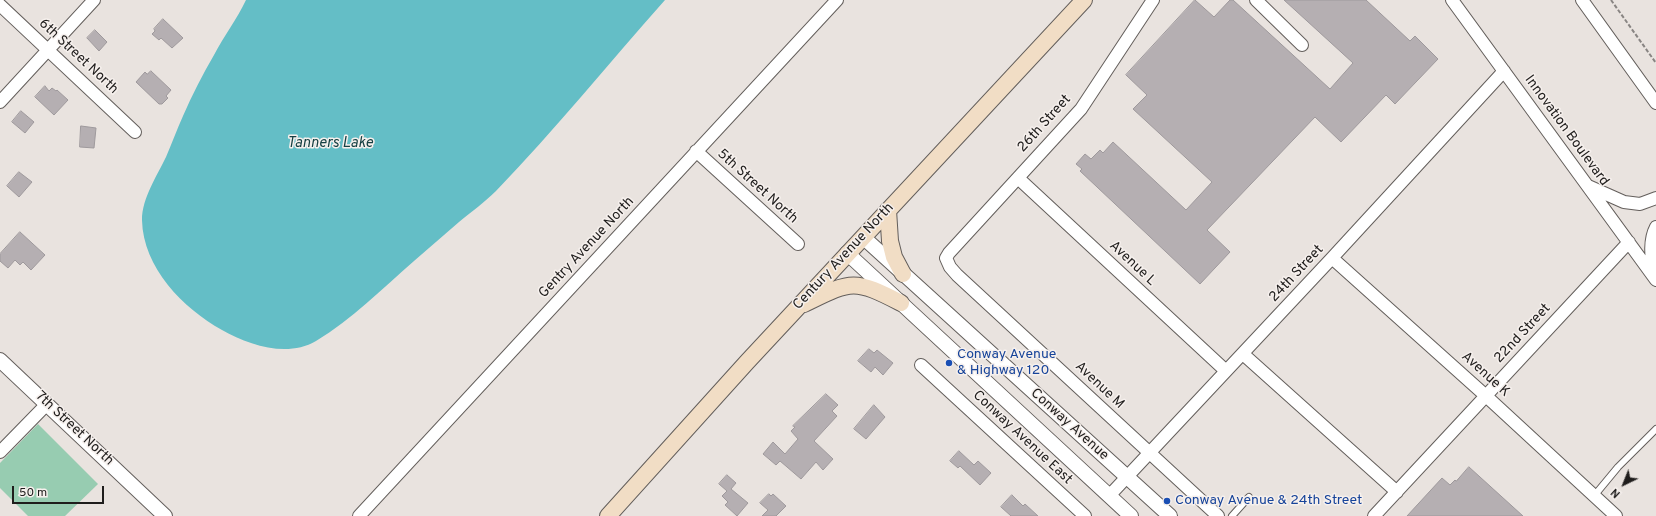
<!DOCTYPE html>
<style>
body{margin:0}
#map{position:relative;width:1656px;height:516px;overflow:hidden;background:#e9e3df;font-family:Overpass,sans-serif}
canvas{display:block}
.north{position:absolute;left:1604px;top:464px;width:40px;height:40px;-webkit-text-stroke:3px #f6f0ed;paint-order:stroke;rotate:223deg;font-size:11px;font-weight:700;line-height:16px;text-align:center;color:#1f1d1c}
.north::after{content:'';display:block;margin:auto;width:14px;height:18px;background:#1f1d1c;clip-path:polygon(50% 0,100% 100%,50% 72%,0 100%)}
.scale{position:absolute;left:12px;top:486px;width:92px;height:18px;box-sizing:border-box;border:2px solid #1f1d1c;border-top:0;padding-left:5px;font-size:12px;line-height:14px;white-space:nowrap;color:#1f1d1c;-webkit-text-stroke:3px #f6f0ed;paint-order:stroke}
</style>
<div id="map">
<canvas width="1656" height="516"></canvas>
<div class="north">N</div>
<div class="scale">50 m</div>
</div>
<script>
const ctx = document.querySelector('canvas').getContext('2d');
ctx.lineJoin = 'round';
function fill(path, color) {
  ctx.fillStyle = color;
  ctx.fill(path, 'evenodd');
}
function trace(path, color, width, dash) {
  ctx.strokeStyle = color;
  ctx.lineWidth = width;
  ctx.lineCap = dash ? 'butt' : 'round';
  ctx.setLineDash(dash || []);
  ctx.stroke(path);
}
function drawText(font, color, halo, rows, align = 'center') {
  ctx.font = font + ' Overpass,sans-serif';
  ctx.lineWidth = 3;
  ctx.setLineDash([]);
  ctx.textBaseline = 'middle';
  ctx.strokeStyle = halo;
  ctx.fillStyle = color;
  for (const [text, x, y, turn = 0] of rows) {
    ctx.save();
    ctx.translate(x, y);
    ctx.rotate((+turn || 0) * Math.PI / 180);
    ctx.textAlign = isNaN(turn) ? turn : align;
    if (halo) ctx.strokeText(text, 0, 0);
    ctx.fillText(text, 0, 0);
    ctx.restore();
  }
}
fill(new Path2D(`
 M 38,424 L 98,484 L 65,516 L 28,516 L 0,488 L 0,463 Z`), '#97ccb1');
fill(new Path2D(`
 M 246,0 L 665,0 C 609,63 555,130 496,191 C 485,202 471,212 459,222 C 444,235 429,248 414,261 C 382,289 352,319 316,341 C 287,358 249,345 222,330 C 183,308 143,268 142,220 C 142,198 157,176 166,157 C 172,143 177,129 183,116 C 192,95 203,74 214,55 C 224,36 237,19 246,0 Z`), '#64bec6');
const building = new Path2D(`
 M 1195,0 L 1214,17 L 1230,0 L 1233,0 L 1330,89 L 1353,63 L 1284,0 L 1366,0 L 1410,41 L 1415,36 L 1438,59 L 1395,104 L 1386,95 L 1341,142 L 1315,117 L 1207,230 L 1230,252 L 1200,284 L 1080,171 L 1082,169 L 1076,164 L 1085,154 L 1091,159 L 1100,150 L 1103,153 L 1113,142 L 1186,210 L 1212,182 L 1133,109 L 1147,95 L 1126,75 Z
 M 163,19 L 183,38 L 172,48 L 161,38 L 159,40 L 152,34 L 155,31 L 154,29 Z
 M 95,30 L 107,42 L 99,51 L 87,38 Z
 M 151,71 L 171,90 L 166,96 L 168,98 L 162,104 L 159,104 L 136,82 L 145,72 L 147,74 Z
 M 45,86 L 49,91 L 52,88 L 56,91 L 57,90 L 68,100 L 54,115 L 35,97 Z
 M 21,111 L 34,122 L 25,133 L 12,122 Z
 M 81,126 L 96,128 L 94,148 L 80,147 Z
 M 19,172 L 32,182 L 19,197 L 7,186 Z
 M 20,232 L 45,255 L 31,270 L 23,262 L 20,265 L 15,260 L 8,268 L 0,261 L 0,254 Z
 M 869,349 L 874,353 L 877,350 L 893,363 L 883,375 L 875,367 L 871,372 L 858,361 Z
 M 826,394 L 838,405 L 832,411 L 837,416 L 814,441 L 833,459 L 823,470 L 816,462 L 801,479 L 780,461 L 776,465 L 763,454 L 773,442 L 785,454 L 798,439 L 791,431 L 795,427 L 793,426 Z
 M 874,405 L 885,417 L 866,439 L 854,429 Z
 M 959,451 L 974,465 L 978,461 L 991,473 L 980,485 L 960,466 L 958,468 L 950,461 Z
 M 1469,467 L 1523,516 L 1407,516 L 1442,478 L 1450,485 L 1455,480 L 1456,481 Z
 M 727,475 L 736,483 L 731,489 L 748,503 L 737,516 L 725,505 L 728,502 L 722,496 L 727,491 L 719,484 Z
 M 769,494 L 771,496 L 773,494 L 786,506 L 776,516 L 762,516 L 768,510 L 760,503 Z
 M 1012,495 L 1023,506 L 1025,504 L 1038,516 L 1011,516 L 1001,507 Z`);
fill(building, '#b5afb2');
trace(building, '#9e999c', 1);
const service = new Path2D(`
 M 1594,496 L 1618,467 L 1656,429
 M 1232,516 L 1249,497`);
const minor = new Path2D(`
 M 1153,0 L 1081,109 L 949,253 L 946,258 L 950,267 L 957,275 L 1218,516
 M 1256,0 L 1302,45
 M 1452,0 L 1656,280
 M 1582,0 L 1656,103
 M 0,5 L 135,132
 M 0,102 L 94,0
 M 696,151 L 798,244
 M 1018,178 L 1226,371
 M 1588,186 L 1624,202 L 1640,204 L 1656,198
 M 1332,258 L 1486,396 L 1616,516
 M 1654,277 C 1652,261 1648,242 1656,227
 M 1243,354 L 1397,492
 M 921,365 L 1085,516
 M 0,452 L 47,404
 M 1109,496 L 1332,258 L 1504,71
 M 359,516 L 837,0
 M 1374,516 L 1629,242`);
const tertiary = new Path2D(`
 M 863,237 L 1170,516
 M 847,253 L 1131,516
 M 0,360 L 165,516`);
const secondary = new Path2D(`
 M 888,210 L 890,241 L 894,257 L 903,274
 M 804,304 C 851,281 853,278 901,303
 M 608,516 L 747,362 L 1084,0`);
trace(service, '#635e5b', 8);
trace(minor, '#635e5b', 14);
trace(tertiary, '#635e5b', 16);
trace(secondary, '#635e5b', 18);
trace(new Path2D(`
 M 1611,0 L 1656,63`), '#898583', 2, [4, 2]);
trace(service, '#fff', 6);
trace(minor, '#fff', 12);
trace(tertiary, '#fff', 14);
trace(secondary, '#f1ddc5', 16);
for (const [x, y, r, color] of [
 [949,363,4,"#1a4fb4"],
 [1167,501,4,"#1a4fb4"]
]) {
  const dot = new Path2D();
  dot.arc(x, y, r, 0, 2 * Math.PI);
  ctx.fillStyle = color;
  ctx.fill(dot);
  trace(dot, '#f6f0ed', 1.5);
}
drawText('14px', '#1f1d1c', '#f6f0ed', [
 ["6th Street North",78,57,43],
 ["26th Street",1045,124,-48],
 ["Innovation Boulevard",1566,131,54],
 ["5th Street North",757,187,42],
 ["Gentry Avenue North",587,248,-47],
 ["Century Avenue North",844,257,-47],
 ["Avenue L",1132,264,43],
 ["24th Street",1297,274,-47],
 ["22nd Street",1523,334,-47],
 ["Avenue K",1485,375,42],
 ["Avenue M",1099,386,43],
 ["Conway Avenue",1069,425,42],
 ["7th Street North",74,429,43],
 ["Conway Avenue East",1022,438,43]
]);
drawText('14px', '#164399', '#f6f0ed', [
 ["Conway Avenue",957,355],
 ["& Highway 120",957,371],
 ["Conway Avenue & 24th Street",1175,501]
], 'left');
drawText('italic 15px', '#154043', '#f6f0ed', [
 ["Tanners Lake",330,144]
]);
</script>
